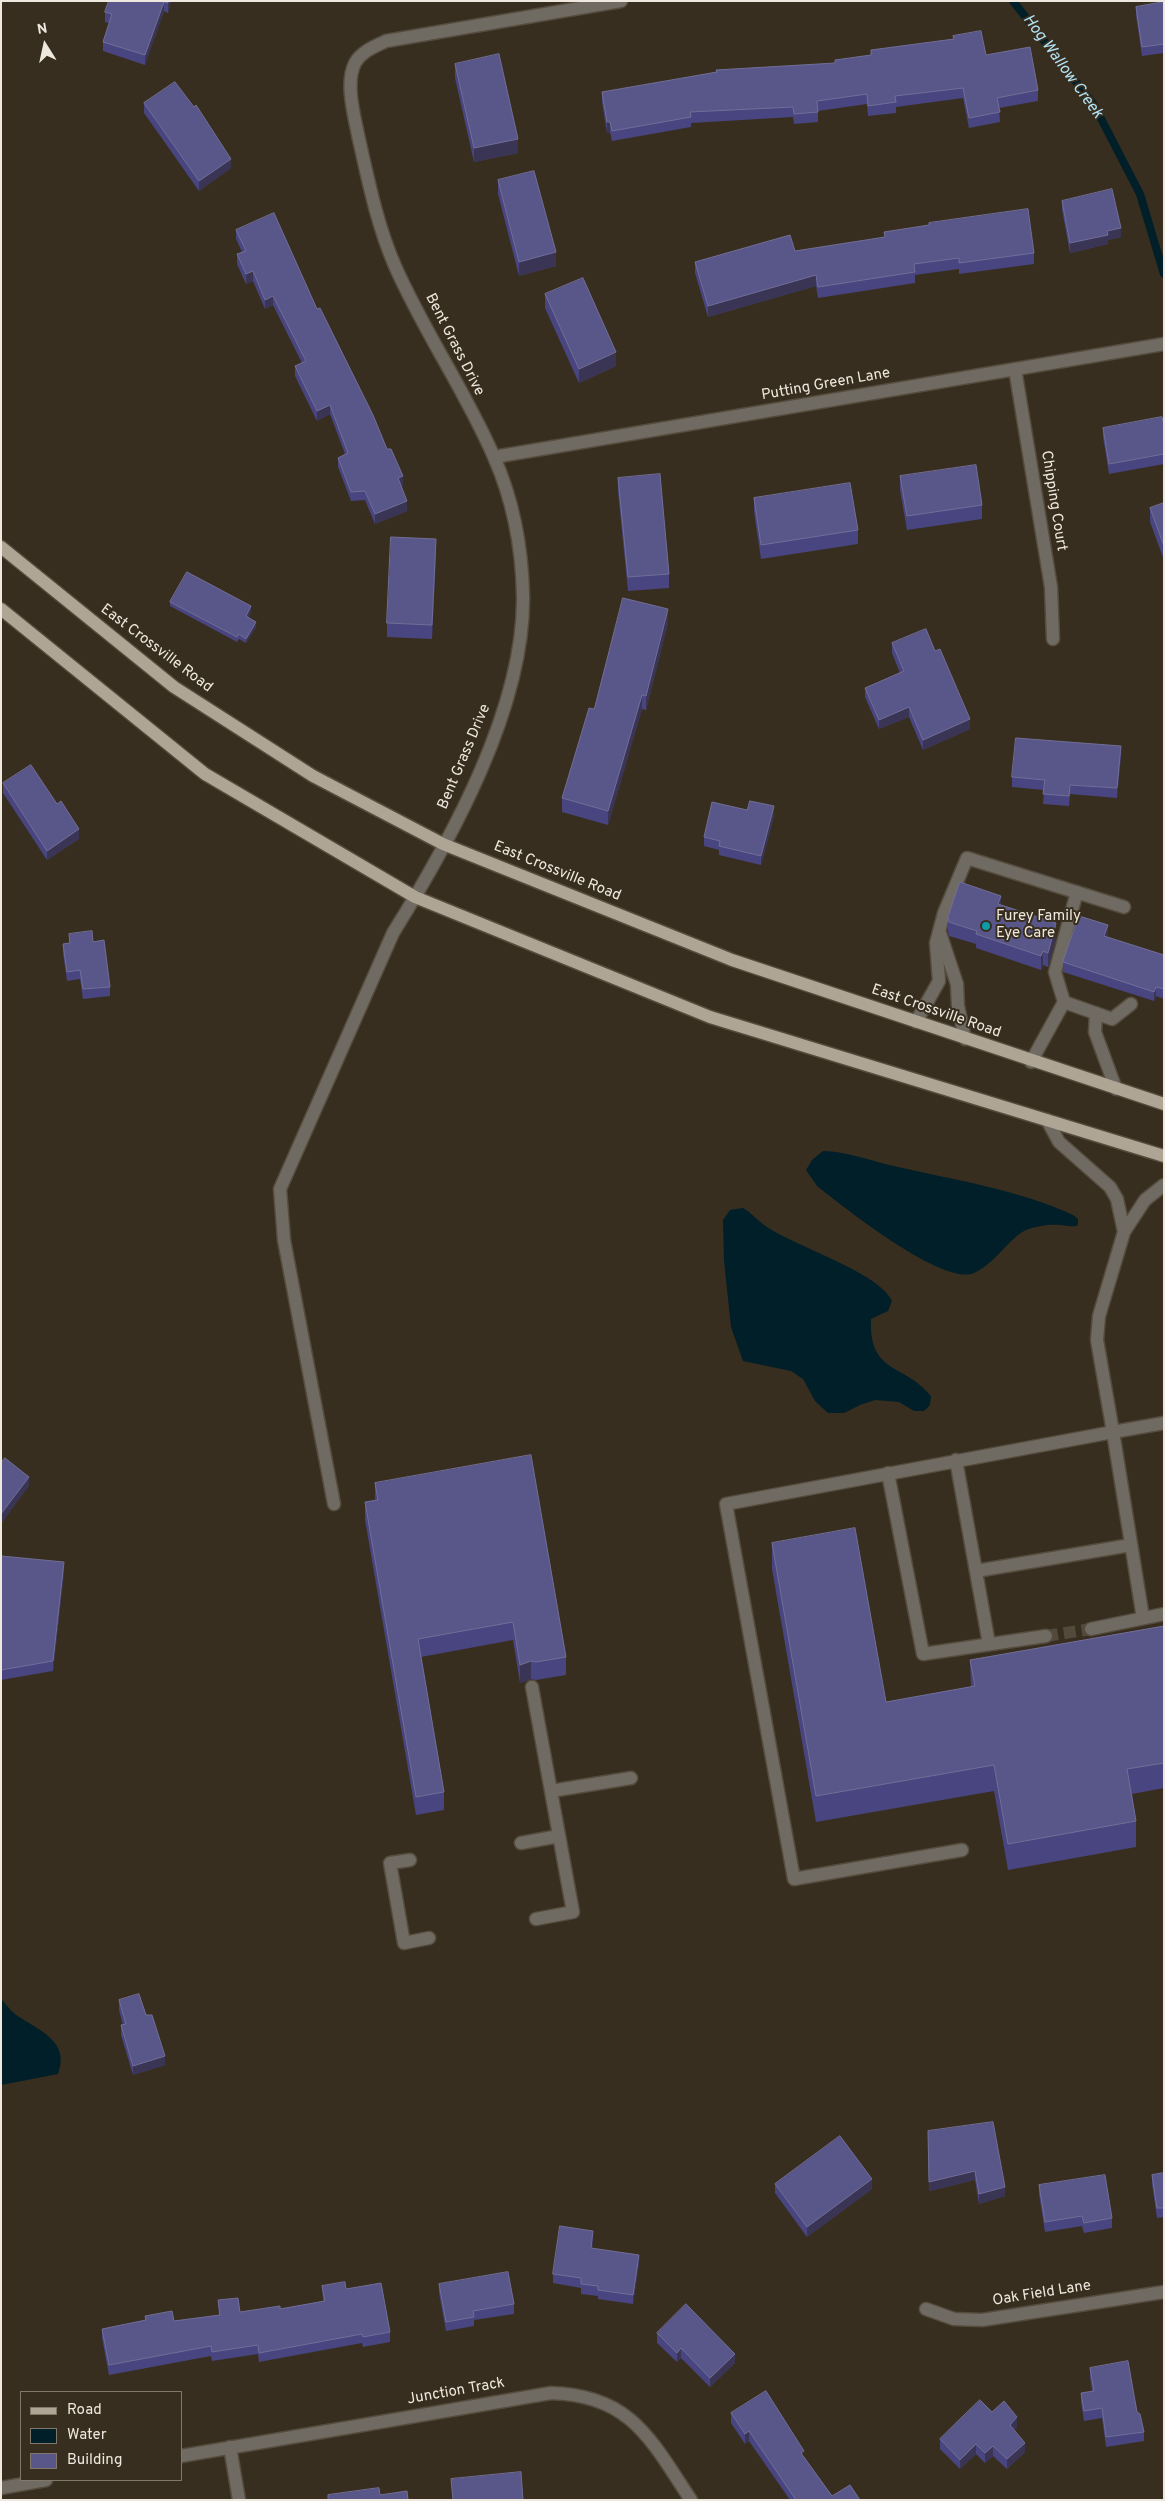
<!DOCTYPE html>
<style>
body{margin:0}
#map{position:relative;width:1165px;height:2501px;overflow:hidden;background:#382e1f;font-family:Overpass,sans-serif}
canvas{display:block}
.frame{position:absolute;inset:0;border:2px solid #eee8de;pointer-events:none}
.legend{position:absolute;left:20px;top:2391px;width:162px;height:90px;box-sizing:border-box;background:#382e1f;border:1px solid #81786b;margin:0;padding:6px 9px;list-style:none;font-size:15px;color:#eee8de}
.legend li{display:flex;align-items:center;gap:10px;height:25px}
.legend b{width:25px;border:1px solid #81786b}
.north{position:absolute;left:20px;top:20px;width:50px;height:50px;-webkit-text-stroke:4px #382e1f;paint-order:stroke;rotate:350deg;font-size:14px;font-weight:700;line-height:20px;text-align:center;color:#eee8de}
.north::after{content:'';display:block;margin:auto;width:18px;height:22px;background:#eee8de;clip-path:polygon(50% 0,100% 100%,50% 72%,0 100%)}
</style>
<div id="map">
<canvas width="1165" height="2501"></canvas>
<div class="frame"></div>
<ul class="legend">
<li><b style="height:6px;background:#aea595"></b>Road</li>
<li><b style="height:14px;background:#001f29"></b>Water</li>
<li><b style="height:14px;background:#59578a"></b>Building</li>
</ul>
<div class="north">N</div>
</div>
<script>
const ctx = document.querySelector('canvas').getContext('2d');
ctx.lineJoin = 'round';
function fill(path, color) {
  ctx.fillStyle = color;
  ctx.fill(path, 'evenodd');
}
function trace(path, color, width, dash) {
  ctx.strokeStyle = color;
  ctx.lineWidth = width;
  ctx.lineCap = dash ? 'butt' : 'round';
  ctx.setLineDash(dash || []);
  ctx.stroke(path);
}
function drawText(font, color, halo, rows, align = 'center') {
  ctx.font = font + ' Overpass,sans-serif';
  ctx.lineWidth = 4;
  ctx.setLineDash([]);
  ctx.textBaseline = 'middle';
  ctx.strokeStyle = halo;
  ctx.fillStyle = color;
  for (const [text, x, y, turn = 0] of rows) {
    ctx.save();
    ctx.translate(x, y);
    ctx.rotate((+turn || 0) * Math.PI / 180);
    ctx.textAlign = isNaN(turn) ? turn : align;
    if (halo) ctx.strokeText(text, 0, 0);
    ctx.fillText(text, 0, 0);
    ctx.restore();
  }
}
fill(new Path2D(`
 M 823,1151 C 847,1151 870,1161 894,1166 C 953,1180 1017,1189 1073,1215 L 1078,1219 L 1078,1225 C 1071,1228 1067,1225 1060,1225 C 1048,1224 1037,1226 1026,1230 C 1009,1238 996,1263 974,1273 C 944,1287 842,1206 817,1186 L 806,1170 L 812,1160 Z
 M 743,1208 C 752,1213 758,1221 767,1227 C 795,1246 880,1273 892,1301 L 888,1311 L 871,1319 C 869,1375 903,1362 931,1396 L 930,1405 L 924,1411 L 914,1411 L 899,1402 L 875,1400 L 860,1405 L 844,1413 L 828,1413 L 815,1401 L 803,1379 L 791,1371 L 743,1361 L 731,1327 L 724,1261 L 723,1220 L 730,1210 Z
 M 1,1999 C 6,2004 10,2010 15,2014 C 37,2030 71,2040 58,2074 L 1,2085 Z`), '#001f29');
trace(new Path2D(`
 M 1013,1 L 1094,105 L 1140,194 L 1164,274`), '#001f29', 8);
trace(new Path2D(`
 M 1046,1636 L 1091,1629`), '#534a3c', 12, [12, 6]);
const minor = new Path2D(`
 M 1015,369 L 1051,587 L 1053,639
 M 494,457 L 1164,344
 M 1077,892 L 1055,972 L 1064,1002 L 1112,1019 L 1131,1004
 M 940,933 L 957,984 L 958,1006 L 965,1039
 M 1096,1013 L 1095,1032 L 1116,1089
 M 916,1022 L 939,981 L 936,943 L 944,913 L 967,858 L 1124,907
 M 1031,1062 L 1064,1002
 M 1047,1120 L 1059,1142 L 1110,1187 L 1117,1199 L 1124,1232
 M 956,1460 L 989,1644
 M 888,1473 L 923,1654 L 1046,1636
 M 334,1504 L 284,1240 L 280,1189 L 393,933 C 451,840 525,707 523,595 C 522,549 513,500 494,457 C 466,392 424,332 395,266 C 377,225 368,179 358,135 C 354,114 345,83 355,63 C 362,51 374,47 386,41 L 621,1
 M 976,1571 L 1131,1545
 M 1143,1618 L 1113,1432 L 1164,1423
 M 1091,1629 L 1164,1614
 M 532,1687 L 573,1912 L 536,1919
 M 551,1791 L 631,1778
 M 521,1843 L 559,1836
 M 962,1850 L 794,1879 L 726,1504 L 1113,1432 L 1097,1340 L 1099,1316 L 1124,1232 L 1145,1200 L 1164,1185
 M 410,1860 L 390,1863 L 404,1943 L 429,1938
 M 926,2309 L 954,2319 L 982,2320 L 1164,2292
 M 230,2447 L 239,2500
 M 181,2456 L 551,2393 C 631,2395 651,2440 691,2500
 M 1,2488 L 46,2480`);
const major = new Path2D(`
 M 1,547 L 174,687 L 313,776 L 443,844 L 732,960 L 1164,1104
 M 1,609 L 205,774 L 415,897 L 710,1017 L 1164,1156`);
trace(minor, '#554c3e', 15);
trace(major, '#554c3e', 15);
trace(minor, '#6f6b63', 12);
trace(major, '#aea595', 12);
fill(new Path2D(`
 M 109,1 L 171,1 L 168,13 L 164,11 L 145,65 L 103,51 L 103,42 L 110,23 L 105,22 L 105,12 Z
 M 1164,2 L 1164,53 L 1142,56 L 1136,16 L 1136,7 Z
 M 953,36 L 986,55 L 1038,90 L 1038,101 L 999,108 L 1000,122 L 969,128 L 963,98 L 896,107 L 896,113 L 868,116 L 867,104 L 818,111 L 818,122 L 794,124 L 793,117 L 691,123 L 691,127 L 612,141 L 610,132 L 607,133 L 602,102 L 602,92 L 835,64 L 871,55 L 953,39 Z
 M 455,64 L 518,153 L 474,162 L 455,78 Z
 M 144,103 L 231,168 L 199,191 L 144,113 Z
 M 498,180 L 556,266 L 519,276 L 498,194 Z
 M 1062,201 L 1121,237 L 1108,240 L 1108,244 L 1070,253 L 1062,210 Z
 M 236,230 L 317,309 L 387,449 L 403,486 L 401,486 L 407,511 L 375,524 L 365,500 L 351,501 L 338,467 L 338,458 L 345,454 L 330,414 L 317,421 L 295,376 L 295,366 L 302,363 L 273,305 L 265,309 L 253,281 L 246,284 L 237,264 L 237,254 L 242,252 L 236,239 Z
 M 795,251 L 1034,253 L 1034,264 L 959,274 L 959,269 L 915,275 L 915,283 L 818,298 L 816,286 L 708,317 L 695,273 L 695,262 Z
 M 545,294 L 616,366 L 579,383 L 545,308 Z
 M 1164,425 L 1164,464 L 1109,474 L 1103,437 L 1103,428 Z
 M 900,476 L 982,505 L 982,519 L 907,530 L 900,490 Z
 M 618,478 L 669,574 L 669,588 L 628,591 L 618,492 Z
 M 754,498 L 858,530 L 858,544 L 761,559 L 754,512 Z
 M 1164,503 L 1164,560 L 1150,522 L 1150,508 Z
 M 436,553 L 432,639 L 387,637 L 387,623 Z
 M 170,602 L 251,611 L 248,618 L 256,627 L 246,643 L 239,639 L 237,642 L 170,606 Z
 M 668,623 L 646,710 L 642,709 L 608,825 L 562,812 L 562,798 L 594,709 Z
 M 892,643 L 970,729 L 923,750 L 909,717 L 879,729 L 865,697 L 865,688 L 900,673 L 892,653 Z
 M 1121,756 L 1117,798 L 1070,794 L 1069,806 L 1043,804 L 1044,790 L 1012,787 L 1012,777 Z
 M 3,783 L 57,804 L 79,839 L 47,860 L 3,793 Z
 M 747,810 L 774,816 L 761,865 L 719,855 L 719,850 L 704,846 L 704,837 Z
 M 1001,905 L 1056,937 L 1048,967 L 1043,965 L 1041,970 L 976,948 L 976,944 L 949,936 L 948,931 L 948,917 Z
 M 69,934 L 93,942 L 110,987 L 110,996 L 83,999 L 80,979 L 67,981 L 63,953 L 63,944 L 69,943 Z
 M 1108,934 L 1107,937 L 1164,955 L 1164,999 L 1156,996 L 1154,1001 L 1063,972 L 1063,962 Z
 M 375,1483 L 566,1657 L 566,1675 L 536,1680 L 531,1679 L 520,1683 L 513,1640 L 421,1657 L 444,1792 L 444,1810 L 416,1815 L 365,1520 L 365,1502 L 375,1500 Z
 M 772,1543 L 886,1702 L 971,1687 L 970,1660 L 1164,1626 L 1164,1788 L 1132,1794 L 1136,1821 L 1136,1847 L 1008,1870 L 994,1791 L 816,1822 L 772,1569 Z
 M 1,1556 L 64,1572 L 53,1671 L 1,1680 Z
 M 119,2000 L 146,2015 L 165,2065 L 133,2075 L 121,2035 L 121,2025 L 123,2025 L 119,2010 Z
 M 928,2131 L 1005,2196 L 979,2204 L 975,2180 L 929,2191 Z
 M 1164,2173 L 1164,2217 L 1157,2218 L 1152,2184 L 1152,2175 Z
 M 775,2184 L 872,2189 L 807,2237 L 775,2193 Z
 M 1039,2185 L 1112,2218 L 1112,2228 L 1084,2233 L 1082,2226 L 1045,2232 L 1039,2194 Z
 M 593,2241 L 592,2248 L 639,2264 L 633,2304 L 598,2299 L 598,2296 L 581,2294 L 581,2288 L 553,2283 L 553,2274 Z
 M 439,2284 L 514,2304 L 514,2314 L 474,2320 L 474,2326 L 446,2331 L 439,2293 Z
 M 322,2286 L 346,2289 L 390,2332 L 390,2342 L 363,2347 L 362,2343 L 259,2362 L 258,2354 L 212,2361 L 211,2356 L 109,2375 L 102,2338 L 102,2329 L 145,2321 L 145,2316 L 174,2321 L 219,2315 L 218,2300 L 240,2312 L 280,2309 L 323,2301 Z
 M 657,2333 L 735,2363 L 710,2387 L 681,2358 L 677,2362 L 657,2343 Z
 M 1090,2368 L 1137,2412 L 1144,2432 L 1144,2441 L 1106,2447 L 1102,2418 L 1084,2421 L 1081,2402 L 1081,2393 L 1092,2391 L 1090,2377 Z
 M 992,2412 L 1017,2427 L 1014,2430 L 1025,2452 L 1007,2469 L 993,2456 L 985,2463 L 976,2454 L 960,2469 L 940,2449 L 940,2439 Z
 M 731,2413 L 804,2457 L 832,2496 L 860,2500 L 790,2500 L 749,2441 L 745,2444 L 731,2423 Z`), '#484580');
fill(new Path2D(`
 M 168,1 L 171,1 L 168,13 Z
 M 164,2 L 164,11 L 145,65 L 145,55 Z
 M 607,122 L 610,122 L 610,132 L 607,133 Z
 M 518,139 L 518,153 L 474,162 L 474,148 Z
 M 231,159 L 231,168 L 199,191 L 199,181 Z
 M 1121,228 L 1121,237 L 1108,240 L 1108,244 L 1070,253 L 1070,243 L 1107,231 Z
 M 556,252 L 556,266 L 519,276 L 519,262 Z
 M 253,271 L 253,281 L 246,284 L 246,274 Z
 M 816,275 L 816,286 L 708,317 L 708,306 Z
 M 273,296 L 273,305 L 265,309 L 265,300 Z
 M 616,352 L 616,366 L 579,383 L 579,369 Z
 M 330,405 L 330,414 L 317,421 L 317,411 Z
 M 403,476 L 403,486 L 398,488 L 398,478 Z
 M 407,501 L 407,511 L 375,524 L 375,514 Z
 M 436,539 L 436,553 L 432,639 L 432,625 Z
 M 251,606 L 251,611 L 246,621 L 246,616 Z
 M 668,609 L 668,623 L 646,710 L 646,696 Z
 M 256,622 L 256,627 L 246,643 L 246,639 Z
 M 642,695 L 642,709 L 608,825 L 608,811 Z
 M 909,707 L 909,717 L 879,729 L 879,720 Z
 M 970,719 L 970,729 L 923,750 L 923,740 Z
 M 1121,746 L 1121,756 L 1117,798 L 1117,788 Z
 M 774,806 L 774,816 L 761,865 L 761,856 Z
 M 79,829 L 79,839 L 47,860 L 47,851 Z
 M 1001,896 L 1001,910 L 998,904 Z
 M 1056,923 L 1056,937 L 1048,967 L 1048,953 Z
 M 1108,925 L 1108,934 L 1104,946 L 1104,936 Z
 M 1043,951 L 1043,965 L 1041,970 L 1041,956 Z
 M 1156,987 L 1156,996 L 1154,1001 L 1154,992 Z
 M 29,1477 L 29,1486 L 1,1524 L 1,1514 Z
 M 64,1562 L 64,1572 L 53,1671 L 53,1661 Z
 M 531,1661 L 531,1679 L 520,1683 L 520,1665 Z
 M 165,2056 L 165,2065 L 133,2075 L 133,2066 Z
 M 975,2171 L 975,2180 L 929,2191 L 929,2182 Z
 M 872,2179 L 872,2189 L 807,2237 L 807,2227 Z
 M 1005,2187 L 1005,2196 L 979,2204 L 979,2194 Z
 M 593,2231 L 593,2241 L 591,2257 L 591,2248 Z
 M 639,2255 L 639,2264 L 633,2304 L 633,2295 Z
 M 681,2348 L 681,2358 L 677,2362 L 677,2353 Z
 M 735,2354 L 735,2363 L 710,2387 L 710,2378 Z
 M 1017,2417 L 1017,2427 L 1010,2434 L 1010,2425 Z
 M 749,2431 L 749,2441 L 745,2444 L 745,2434 Z
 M 1025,2443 L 1025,2452 L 1007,2469 L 1007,2459 Z
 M 976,2444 L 976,2454 L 960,2469 L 960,2460 Z
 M 993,2446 L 993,2456 L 985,2463 L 985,2453 Z`), '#3a3555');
const building = new Path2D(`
 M 109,1 L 168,1 L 168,3 L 164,2 L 145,55 L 103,42 L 112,14 L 105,12 Z
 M 1164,2 L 1164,44 L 1142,47 L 1136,7 Z
 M 981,31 L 986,55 L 1030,47 L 1038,90 L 997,98 L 1000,112 L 969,118 L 963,88 L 895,96 L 896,102 L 868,106 L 867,94 L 817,101 L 818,112 L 794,114 L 793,107 L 690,112 L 691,117 L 612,131 L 610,122 L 607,122 L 602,92 L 717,72 L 716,70 L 835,63 L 835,60 L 871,55 L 871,50 L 954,39 L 953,36 Z
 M 499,54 L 518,139 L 474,148 L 455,64 Z
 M 175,82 L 194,107 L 196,105 L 231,159 L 199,181 L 144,103 Z
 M 534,171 L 556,252 L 519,262 L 498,180 Z
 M 1112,189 L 1121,228 L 1107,231 L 1108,235 L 1070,243 L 1062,201 Z
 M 1028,209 L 1034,253 L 959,263 L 959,258 L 914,264 L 915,272 L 818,287 L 816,275 L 708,306 L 695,262 L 790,235 L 795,251 L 885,237 L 884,232 L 929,225 L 929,223 Z
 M 274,213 L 317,309 L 320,308 L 373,415 L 387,449 L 391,449 L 403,476 L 398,478 L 407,501 L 375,514 L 365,491 L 351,492 L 338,458 L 348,453 L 330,405 L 317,411 L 295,366 L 306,361 L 273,296 L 265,300 L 253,271 L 246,274 L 237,254 L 246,251 L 236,230 Z
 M 583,278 L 616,352 L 579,369 L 545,294 Z
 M 1162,417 L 1164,425 L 1164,454 L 1109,464 L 1103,428 Z
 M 976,465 L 982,505 L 907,516 L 900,476 Z
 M 660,474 L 669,574 L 628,577 L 618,478 Z
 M 850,483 L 858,530 L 761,545 L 754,498 Z
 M 1164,503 L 1164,546 L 1150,508 Z
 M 391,537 L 436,539 L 432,625 L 387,623 Z
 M 187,572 L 251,606 L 246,616 L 256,622 L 246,639 L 239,634 L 237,637 L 170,602 Z
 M 623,598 L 668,609 L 646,696 L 642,695 L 608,811 L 562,798 L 589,708 L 594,709 Z
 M 926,629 L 935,651 L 940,649 L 970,719 L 923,740 L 909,707 L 879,720 L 865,688 L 904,671 L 892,643 Z
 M 1016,738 L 1121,746 L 1117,788 L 1070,785 L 1069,796 L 1043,794 L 1045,780 L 1012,777 Z
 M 31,765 L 57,804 L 61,801 L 79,829 L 47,851 L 3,783 Z
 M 750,801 L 774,806 L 761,856 L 719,846 L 720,841 L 704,837 L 712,802 L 747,810 Z
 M 960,882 L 1001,896 L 998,904 L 1056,923 L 1048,953 L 1043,951 L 1041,956 L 976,934 L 977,931 L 949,922 L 948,917 Z
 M 1079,916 L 1108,925 L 1104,936 L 1164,955 L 1164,989 L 1156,987 L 1154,992 L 1063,962 Z
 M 92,931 L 93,942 L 104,940 L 110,987 L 83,989 L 80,970 L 67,972 L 63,944 L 70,943 L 69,934 Z
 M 531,1455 L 566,1657 L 536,1662 L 531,1661 L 520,1665 L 513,1622 L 418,1639 L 444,1792 L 416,1797 L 365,1502 L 378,1500 L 375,1483 Z
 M 5,1458 L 29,1477 L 1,1514 L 1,1463 Z
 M 855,1528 L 886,1702 L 975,1686 L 970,1660 L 1164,1626 L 1164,1763 L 1127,1769 L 1136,1821 L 1008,1844 L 994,1765 L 816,1796 L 772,1543 Z
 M 1,1556 L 64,1562 L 53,1661 L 1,1670 Z
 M 139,1994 L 146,2015 L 152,2015 L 165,2056 L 133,2066 L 121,2025 L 126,2024 L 119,2000 Z
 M 993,2122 L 1005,2187 L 979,2194 L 975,2171 L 929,2182 L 928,2131 Z
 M 840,2136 L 872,2179 L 807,2227 L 775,2184 Z
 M 1164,2173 L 1164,2208 L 1157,2208 L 1152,2175 Z
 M 1105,2175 L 1112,2218 L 1084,2223 L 1082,2216 L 1045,2222 L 1039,2185 Z
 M 560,2226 L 593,2231 L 591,2248 L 639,2255 L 633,2295 L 598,2290 L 598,2286 L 581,2284 L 581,2278 L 553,2274 Z
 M 508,2272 L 514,2304 L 473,2311 L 474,2317 L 446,2322 L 439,2284 Z
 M 345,2282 L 346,2289 L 381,2283 L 390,2332 L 363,2337 L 362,2334 L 259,2353 L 258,2345 L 212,2352 L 211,2346 L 109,2365 L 102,2329 L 146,2320 L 145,2316 L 172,2311 L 174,2321 L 220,2315 L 218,2300 L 238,2298 L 240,2312 L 280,2306 L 280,2309 L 325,2301 L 322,2286 Z
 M 686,2304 L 735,2354 L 710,2378 L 681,2348 L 677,2353 L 657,2333 Z
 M 1128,2361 L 1137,2412 L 1140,2414 L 1144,2432 L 1106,2437 L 1102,2408 L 1084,2411 L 1081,2393 L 1094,2391 L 1090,2368 Z
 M 766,2391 L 804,2451 L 801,2453 L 832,2496 L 850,2485 L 860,2500 L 796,2500 L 749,2431 L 745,2434 L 731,2413 Z
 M 980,2400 L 992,2412 L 1004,2401 L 1017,2417 L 1010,2425 L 1025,2443 L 1007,2459 L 993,2446 L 985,2453 L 976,2444 L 960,2460 L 940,2439 Z
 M 521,2472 L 523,2500 L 453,2500 L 451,2479 Z
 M 379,2488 L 380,2495 L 407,2491 L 408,2500 L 328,2500 L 328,2495 Z`);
fill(building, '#59578a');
trace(building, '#716e97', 1);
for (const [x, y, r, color] of [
 [986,926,5,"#0f9aa8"]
]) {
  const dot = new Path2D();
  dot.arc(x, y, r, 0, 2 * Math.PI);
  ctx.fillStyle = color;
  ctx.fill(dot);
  trace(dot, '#382e1f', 2);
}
drawText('15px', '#eee8de', '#382e1f', [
 ["Bent Grass Drive",454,345,63],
 ["Putting Green Lane",826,385,-10],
 ["Chipping Court",1053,501,81],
 ["East Crossville Road",156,649,37],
 ["Bent Grass Drive",465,757,-67],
 ["East Crossville Road",557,872,22],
 ["East Crossville Road",936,1012,19],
 ["Oak Field Lane",1042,2294,-9],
 ["Junction Track",456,2392,-10]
]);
drawText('15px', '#eee8de', '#382e1f', [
 ["Furey Family",996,917],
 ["Eye Care",996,934]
], 'left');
drawText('italic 16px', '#b3e2f4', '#382e1f', [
 ["Hog Wallow Creek",1062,67,54]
]);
</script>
